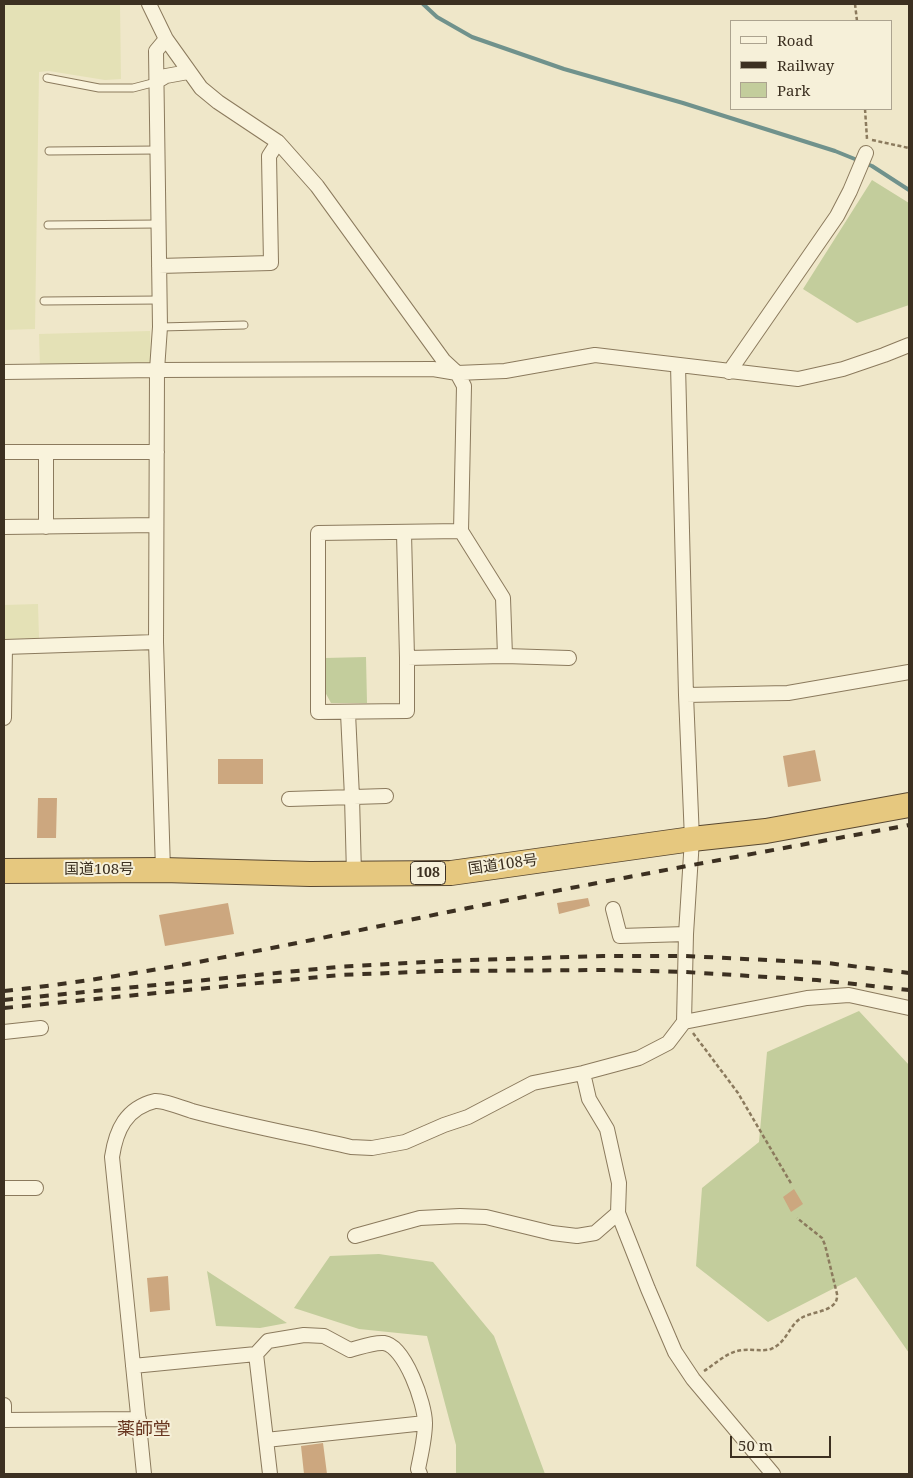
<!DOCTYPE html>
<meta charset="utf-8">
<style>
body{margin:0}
#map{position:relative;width:913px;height:1478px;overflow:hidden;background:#efe7c9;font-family:"Noto Serif",serif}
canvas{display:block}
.frame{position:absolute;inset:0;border:5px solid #3c3021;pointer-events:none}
.legend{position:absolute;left:730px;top:20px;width:162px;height:90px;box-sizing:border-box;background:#f6f0d9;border:1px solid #aca38f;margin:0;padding:6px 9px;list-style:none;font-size:15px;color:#3c3021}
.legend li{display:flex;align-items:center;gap:10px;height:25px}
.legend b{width:25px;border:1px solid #aca38f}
.scale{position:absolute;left:730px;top:1436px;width:101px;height:22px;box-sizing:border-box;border:2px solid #3c3021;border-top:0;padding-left:6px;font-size:15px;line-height:18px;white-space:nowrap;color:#3c3021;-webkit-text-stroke:4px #f6f0d9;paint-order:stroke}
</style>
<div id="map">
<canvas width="913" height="1478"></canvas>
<div class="frame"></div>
<ul class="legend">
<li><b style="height:6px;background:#f9f3dc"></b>Road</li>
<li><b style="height:6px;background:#3c3021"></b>Railway</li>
<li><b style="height:14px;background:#c3cd9c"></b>Park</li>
</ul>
<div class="scale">50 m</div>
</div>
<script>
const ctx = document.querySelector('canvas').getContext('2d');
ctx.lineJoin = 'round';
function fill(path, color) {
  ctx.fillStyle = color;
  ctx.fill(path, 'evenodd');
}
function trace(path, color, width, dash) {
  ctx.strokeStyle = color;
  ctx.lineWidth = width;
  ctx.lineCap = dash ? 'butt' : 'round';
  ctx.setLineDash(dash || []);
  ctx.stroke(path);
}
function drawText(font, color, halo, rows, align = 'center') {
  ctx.font = font + ' "Noto Serif","Noto Sans JP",serif';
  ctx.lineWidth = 4;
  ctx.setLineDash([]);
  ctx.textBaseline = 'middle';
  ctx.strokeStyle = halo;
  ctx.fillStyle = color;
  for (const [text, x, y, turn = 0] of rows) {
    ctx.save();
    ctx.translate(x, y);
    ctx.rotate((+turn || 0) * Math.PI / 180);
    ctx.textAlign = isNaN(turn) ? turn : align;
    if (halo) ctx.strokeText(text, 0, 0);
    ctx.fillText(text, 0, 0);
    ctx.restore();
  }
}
fill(new Path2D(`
 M 4,4 L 120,4 L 121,79 L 105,80 L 49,71 L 39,72 L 35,329 L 4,330 Z
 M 150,331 L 151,365 L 40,367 L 39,334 Z
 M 38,604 L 39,638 L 4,639 L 4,605 Z`), '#e4e1b6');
fill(new Path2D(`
 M 872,180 L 909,203 L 909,305 L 857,323 L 803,289 Z
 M 366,657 L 367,703 L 331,703 L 325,692 L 325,658 Z
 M 859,1011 L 909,1065 L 909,1353 L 856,1277 L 768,1322 L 696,1266 L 702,1188 L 759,1142 L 767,1052 Z
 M 379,1254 L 433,1262 L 494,1336 L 545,1474 L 456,1474 L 456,1445 L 427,1336 L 359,1329 L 294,1308 L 330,1256 Z
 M 207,1271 L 287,1323 L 260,1328 L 216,1326 Z`), '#c3cd9c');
trace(new Path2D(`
 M 423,4 L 437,17 L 472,37 L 564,69 L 683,103 L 835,151 L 872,166 L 909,190`), '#70928c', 4);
fill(new Path2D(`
 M 815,750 L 821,781 L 788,787 L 783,756 Z
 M 218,759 L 263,759 L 263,784 L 218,784 Z
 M 38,798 L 57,798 L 56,838 L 37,838 Z
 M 588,898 L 590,906 L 559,914 L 557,903 Z
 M 228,903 L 234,934 L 165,946 L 159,915 Z
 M 794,1189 L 803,1204 L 791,1212 L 783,1197 Z
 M 168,1276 L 170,1310 L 150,1312 L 147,1278 Z
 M 323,1443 L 327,1474 L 304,1474 L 301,1446 Z`), '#cca77f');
const service = new Path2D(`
 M 47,78 L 99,88 L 133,88 L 156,82
 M 49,151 L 157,150
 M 48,225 L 158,224
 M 44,301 L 159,300
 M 160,327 L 244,325`);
const minor = new Path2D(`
 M 149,4 L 166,39 L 201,88 L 218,102 L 278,142 L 317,186 L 444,361 L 457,373 L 464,386 L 461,531 L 503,598 L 505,656
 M 156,82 L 166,76 L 188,72
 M 159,266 L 271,263 L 269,156 L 278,142
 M 4,372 L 157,370 L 433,369 L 457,373 L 505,371 L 595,355 L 798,379 L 843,369 L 884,355 L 909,345
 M 729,372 L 837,216 L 850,191 L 866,153
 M 4,452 L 157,452
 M 46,452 L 46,527
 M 4,527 L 156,525
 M 404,533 L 407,658 L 407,711 L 318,712 L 318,533 L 461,531
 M 4,647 L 156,642
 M 407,658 L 505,656 L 569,658
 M 686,695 L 788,693 L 909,672
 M 348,713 L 352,797 L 354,874
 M 4,718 L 5,647
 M 289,799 L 386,796
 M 163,870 L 156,642 L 157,370 L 160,327 L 156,51 L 166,39
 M 613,909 L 620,936 L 686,934
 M 684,1022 L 807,998 L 849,995 L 909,1008
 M 4,1032 L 41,1028
 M 583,1073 L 589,1099 L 607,1129 L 619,1183 L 618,1213 L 648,1289 L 675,1352 L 693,1379 L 773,1474
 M 4,1188 L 36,1188
 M 355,1236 L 420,1218 L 460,1216 L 486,1217 L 552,1233 L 577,1236 L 595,1233 L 618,1213
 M 256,1354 L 268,1341 L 304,1335 L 324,1336 L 350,1350 C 361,1347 374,1342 384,1343 C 405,1346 425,1404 425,1423 C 425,1438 421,1454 418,1469 L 420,1474
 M 133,1366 L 256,1354 L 270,1474
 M 4,1405 L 4,1420
 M 4,1420 L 139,1419
 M 266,1440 L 425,1423
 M 144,1474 L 112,1157 C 116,1130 126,1108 155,1101 C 163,1100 183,1108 192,1111 C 244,1125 298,1135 351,1147 L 372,1148 L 405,1142 L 444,1125 L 468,1117 L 533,1083 L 583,1073 L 639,1058 L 668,1043 L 684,1022 L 686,934 L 692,839 L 686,695 L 678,365`);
const trunk = new Path2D(`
 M 4,871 L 163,870 L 310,874 L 451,873 L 692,839 L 766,831 L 909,805`);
trace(service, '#8b7a5d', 9);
trace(minor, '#8b7a5d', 16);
trace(trunk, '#594831', 26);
trace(new Path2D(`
 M 855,4 L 857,21
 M 865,109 L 867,139
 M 872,140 L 909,148
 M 693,1033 L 738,1093 L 792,1185
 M 704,1371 C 714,1365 725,1354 737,1351 C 748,1348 761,1352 771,1349 C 788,1342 788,1325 803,1317 C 815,1311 839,1311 837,1294 L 825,1245 L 822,1238 L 797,1218`), '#8b7a5d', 2.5, [4, 2.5]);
trace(service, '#f9f3dc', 7);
trace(minor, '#f9f3dc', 14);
trace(trunk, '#e6c87f', 24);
trace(new Path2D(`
 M 4,991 C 160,974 314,939 468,908 C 615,879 762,852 909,825
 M 4,1000 L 337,967 L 441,961 L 603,956 L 686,956 L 827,963 L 909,973
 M 4,1008 L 340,975 L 440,971 L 606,970 L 685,972 L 817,980 L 909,990`), '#3c3021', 4, [9, 9]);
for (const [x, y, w] of [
 [428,873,35]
]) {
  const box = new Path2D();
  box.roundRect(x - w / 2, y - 11.5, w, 23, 4);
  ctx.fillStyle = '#f6f0d9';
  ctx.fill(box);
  trace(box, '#3c3021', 1);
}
drawText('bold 14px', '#3c3021', null, [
 ["108",428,873]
]);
drawText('15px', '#3c3021', '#f6f0d9', [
 ["国道108号",503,865,-8],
 ["国道108号",99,870]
]);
drawText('18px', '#683620', '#f6f0d9', [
 ["薬師堂",144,1430]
]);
</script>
